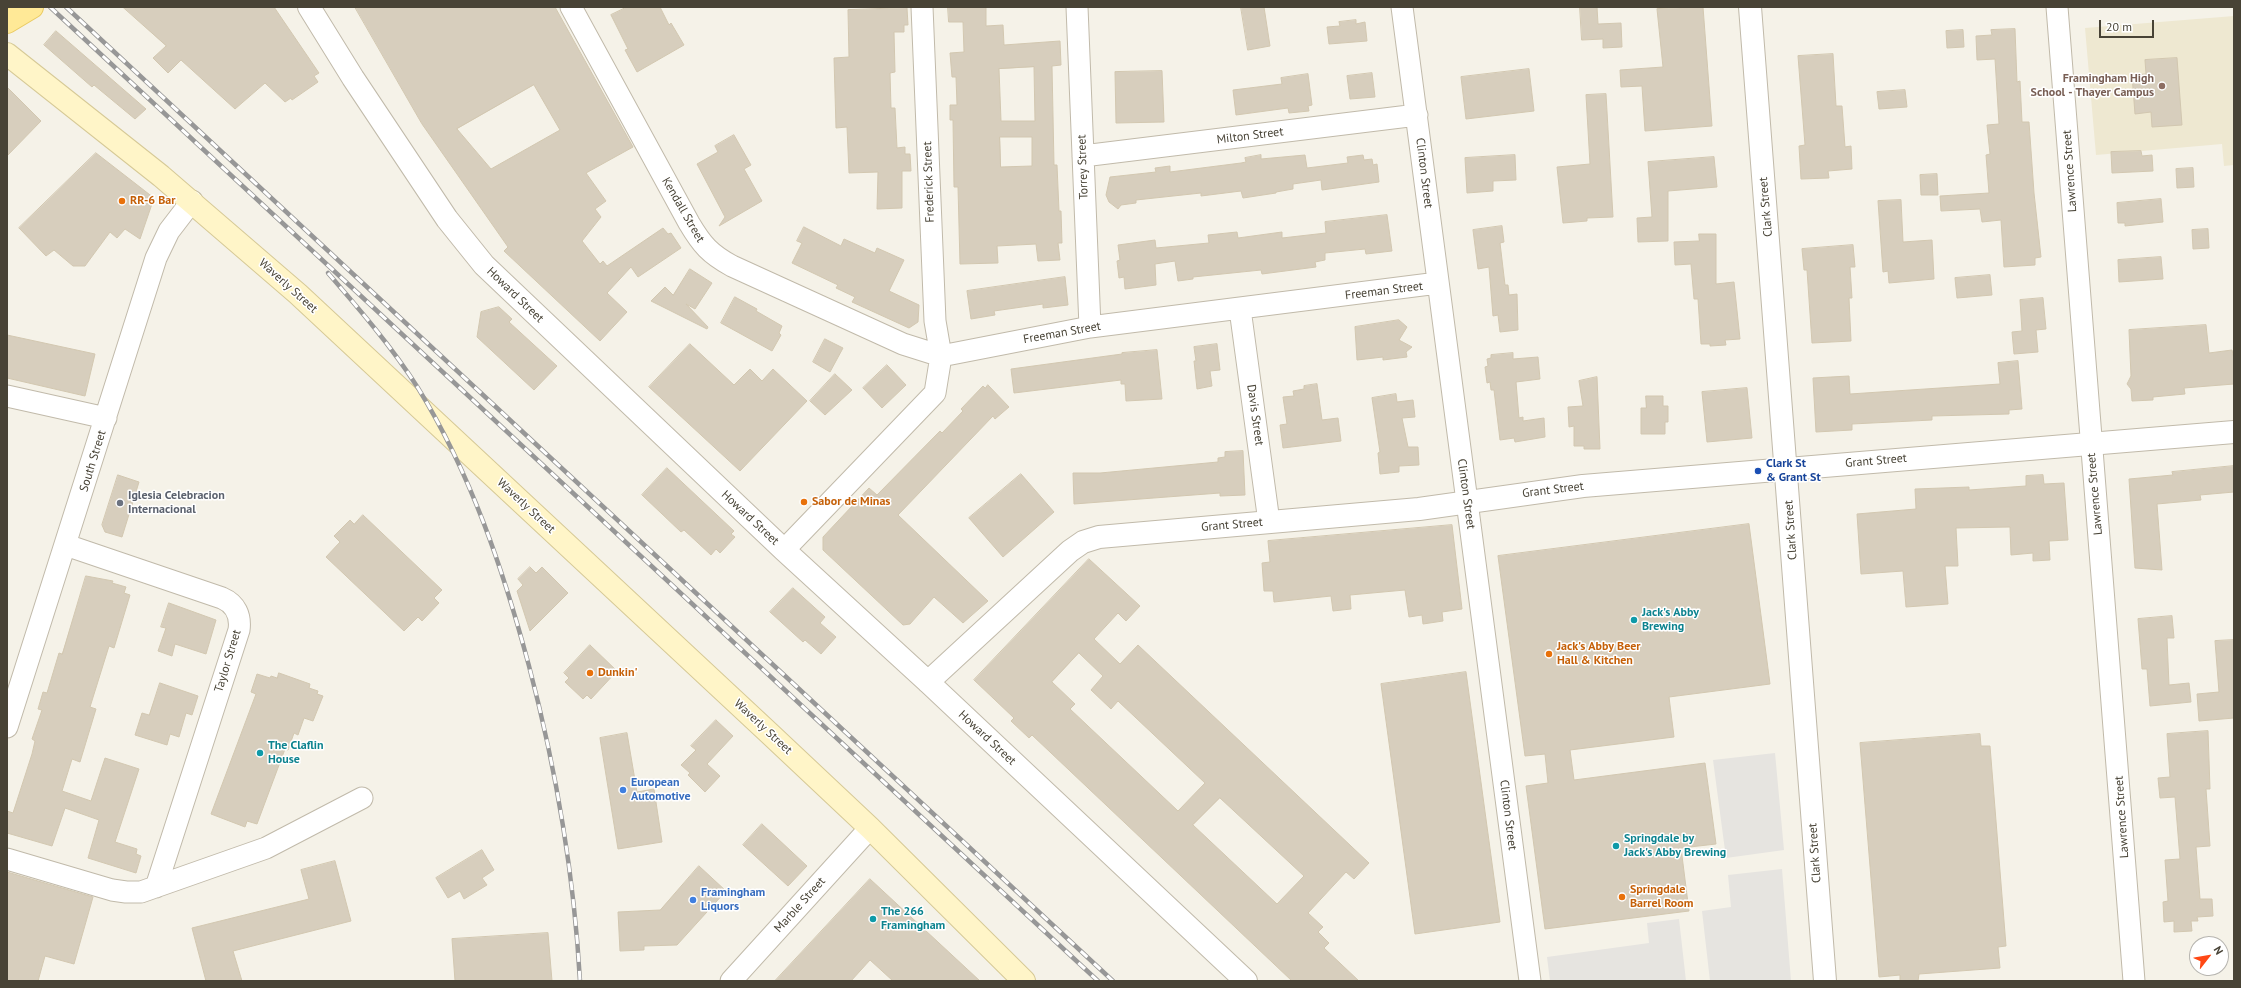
<!DOCTYPE html>
<style>
body{margin:0}
#map{position:relative;width:2241px;height:988px;overflow:hidden;background:#f5f2e8;font-family:"PT Sans",sans-serif}
canvas{display:block}
.frame{position:absolute;inset:0;border:8px solid #484336;pointer-events:none}
.north{position:absolute;left:2189px;top:936px;width:40px;height:40px;box-sizing:border-box;background:#fff;border:1px solid #b6b4af;border-radius:50%;rotate:59deg;font-size:11px;font-weight:700;line-height:16px;text-align:center;color:#484336}
.north::after{content:'';display:block;margin:auto;width:14px;height:18px;background:#ff4815;clip-path:polygon(50% 0,100% 100%,50% 72%,0 100%)}
.scale{position:absolute;left:2099px;top:20px;width:55px;height:18px;box-sizing:border-box;border:2px solid #484336;border-top:0;padding-left:5px;font-size:12px;line-height:14px;white-space:nowrap;color:#484336;-webkit-text-stroke:3px #fff;paint-order:stroke}
</style>
<div id="map">
<canvas width="2241" height="988"></canvas>
<div class="frame"></div>
<div class="north">N</div>
<div class="scale">20 m</div>
</div>
<script>
const ctx = document.querySelector('canvas').getContext('2d');
ctx.lineJoin = 'round';
function fill(path, color) {
  ctx.fillStyle = color;
  ctx.fill(path, 'evenodd');
}
function trace(path, color, width, dash) {
  ctx.strokeStyle = color;
  ctx.lineWidth = width;
  ctx.lineCap = dash ? 'butt' : 'round';
  ctx.setLineDash(dash || []);
  ctx.stroke(path);
}
function drawText(font, color, halo, rows, align = 'center') {
  ctx.font = font + ' "PT Sans",sans-serif';
  ctx.lineWidth = 3;
  ctx.setLineDash([]);
  ctx.textBaseline = 'middle';
  ctx.strokeStyle = halo;
  ctx.fillStyle = color;
  for (const [text, x, y, turn = 0] of rows) {
    ctx.save();
    ctx.translate(x, y);
    ctx.rotate((+turn || 0) * Math.PI / 180);
    ctx.textAlign = isNaN(turn) ? turn : align;
    if (halo) ctx.strokeText(text, 0, 0);
    ctx.fillText(text, 0, 0);
    ctx.restore();
  }
}
fill(new Path2D(`
 M 2234,16 L 2234,165 L 2224,166 L 2222,144 L 2096,155 L 2085,28 Z`), '#eee8d1');
fill(new Path2D(`
 M 1775,753 L 1784,850 L 1726,858 L 1713,760 Z
 M 1782,869 L 1791,981 L 1710,981 L 1702,911 L 1731,907 L 1728,875 Z
 M 1679,919 L 1686,981 L 1550,981 L 1547,957 L 1649,943 L 1647,923 Z`), '#e6e4e0');
const building = new Path2D(`
 M 123,7 L 274,7 L 319,73 L 314,76 L 318,82 L 292,100 L 291,98 L 285,102 L 265,83 L 235,109 L 181,60 L 168,73 L 153,58 L 166,46 Z
 M 355,7 L 555,7 L 633,147 L 586,173 L 606,201 L 595,209 L 601,217 L 582,241 L 600,264 L 603,261 L 607,266 L 663,228 L 668,234 L 671,233 L 681,248 L 638,277 L 631,267 L 607,293 L 627,312 L 600,341 L 504,251 L 508,247 L 422,124 ZM 534,85 L 560,130 L 491,169 L 457,129 Z
 M 627,7 L 660,7 L 669,25 L 671,23 L 684,45 L 637,72 L 625,50 L 628,49 L 611,15 Z
 M 948,7 L 986,7 L 986,26 L 1003,25 L 1004,45 L 1060,41 L 1061,65 L 1052,66 L 1054,165 L 1057,165 L 1059,211 L 1061,211 L 1062,243 L 1058,243 L 1060,260 L 1038,261 L 1036,244 L 997,246 L 998,263 L 960,264 L 958,187 L 954,187 L 953,120 L 950,120 L 950,105 L 957,105 L 956,77 L 952,77 L 950,53 L 964,52 L 963,22 L 949,22 ZM 1034,67 L 1035,121 L 1001,121 L 999,69 ZM 1000,137 L 1032,137 L 1032,166 L 1001,167 Z
 M 1241,7 L 1264,7 L 1270,46 L 1248,50 Z
 M 1580,7 L 1597,7 L 1598,24 L 1621,23 L 1622,47 L 1603,48 L 1603,39 L 1582,40 Z
 M 1703,7 L 1712,126 L 1645,131 L 1642,86 L 1621,87 L 1620,70 L 1663,67 L 1657,9 Z
 M 907,8 L 908,25 L 904,25 L 904,32 L 894,32 L 895,72 L 890,73 L 891,108 L 895,108 L 897,148 L 905,147 L 905,154 L 910,154 L 911,171 L 902,171 L 902,208 L 877,209 L 878,172 L 849,173 L 847,127 L 836,128 L 834,58 L 849,57 L 848,10 Z
 M 1356,20 L 1356,24 L 1365,22 L 1367,41 L 1329,44 L 1327,27 L 1340,26 L 1339,22 Z
 M 2015,29 L 2017,82 L 2020,81 L 2022,122 L 2029,122 L 2034,193 L 2041,257 L 2035,258 L 2035,265 L 2004,267 L 2001,220 L 1982,222 L 1980,209 L 1941,211 L 1940,196 L 1989,193 L 1986,155 L 1990,154 L 1987,125 L 1999,124 L 1995,59 L 1977,60 L 1976,36 L 1992,35 L 1991,30 Z
 M 1963,30 L 1964,47 L 1947,48 L 1946,31 Z
 M 56,31 L 146,109 L 135,119 L 94,85 L 92,87 L 44,45 Z
 M 1833,54 L 1836,106 L 1842,106 L 1845,147 L 1851,146 L 1852,169 L 1828,171 L 1829,178 L 1801,179 L 1799,146 L 1805,145 L 1798,56 Z
 M 2177,58 L 2182,125 L 2152,127 L 2151,112 L 2135,114 L 2132,75 L 2146,74 L 2145,60 Z
 M 1529,69 L 1534,111 L 1466,119 L 1461,77 Z
 M 1162,71 L 1164,122 L 1116,123 L 1115,72 Z
 M 1372,73 L 1375,97 L 1350,99 L 1347,76 Z
 M 1308,74 L 1312,105 L 1308,106 L 1309,111 L 1289,113 L 1288,108 L 1236,115 L 1233,90 L 1282,84 L 1281,78 Z
 M 7,87 L 41,121 L 7,156 Z
 M 1905,90 L 1907,107 L 1879,109 L 1877,92 Z
 M 1606,94 L 1613,217 L 1587,218 L 1587,221 L 1563,223 L 1557,167 L 1590,164 L 1586,95 Z
 M 734,135 L 751,165 L 744,169 L 762,201 L 719,226 L 725,217 L 697,164 L 718,152 L 715,146 Z
 M 2141,151 L 2142,156 L 2152,155 L 2153,171 L 2112,173 L 2111,152 Z
 M 96,153 L 154,198 L 140,239 L 125,229 L 117,238 L 110,232 L 85,266 L 73,266 L 54,250 L 46,256 L 19,228 Z
 M 1261,155 L 1261,159 L 1305,155 L 1307,168 L 1348,163 L 1347,157 L 1363,155 L 1364,160 L 1372,159 L 1373,165 L 1377,164 L 1379,182 L 1322,190 L 1321,180 L 1293,184 L 1293,189 L 1276,192 L 1276,193 L 1243,198 L 1241,191 L 1201,196 L 1201,193 L 1136,200 L 1136,203 L 1121,205 L 1118,209 L 1109,202 L 1106,195 L 1110,177 L 1156,172 L 1155,168 L 1170,166 L 1170,172 L 1241,163 L 1246,162 L 1245,158 Z
 M 1515,155 L 1516,180 L 1493,181 L 1493,191 L 1467,193 L 1465,158 Z
 M 1714,157 L 1717,187 L 1668,191 L 1668,241 L 1638,242 L 1637,218 L 1652,217 L 1648,162 Z
 M 2193,168 L 2194,187 L 2177,188 L 2176,169 Z
 M 1937,174 L 1938,195 L 1921,195 L 1920,175 Z
 M 2161,199 L 2163,222 L 2125,226 L 2125,223 L 2118,223 L 2117,203 Z
 M 1901,200 L 1903,242 L 1932,240 L 1934,279 L 1889,283 L 1888,271 L 1883,272 L 1878,201 Z
 M 1387,215 L 1392,251 L 1366,254 L 1365,249 L 1325,253 L 1325,260 L 1315,262 L 1316,267 L 1262,274 L 1261,270 L 1193,277 L 1193,279 L 1178,281 L 1175,261 L 1155,264 L 1156,285 L 1125,289 L 1124,277 L 1119,278 L 1117,261 L 1120,260 L 1118,245 L 1155,240 L 1156,248 L 1209,243 L 1208,235 L 1237,232 L 1238,238 L 1282,232 L 1282,238 L 1326,233 L 1325,222 Z
 M 1502,226 L 1504,242 L 1500,243 L 1505,285 L 1508,285 L 1509,295 L 1517,294 L 1518,330 L 1500,332 L 1498,315 L 1493,316 L 1489,267 L 1478,269 L 1473,230 Z
 M 804,227 L 841,246 L 844,239 L 875,253 L 877,248 L 904,260 L 889,291 L 919,305 L 918,322 L 909,328 L 852,302 L 855,297 L 836,288 L 838,285 L 792,263 L 802,243 L 797,241 Z
 M 2208,229 L 2209,248 L 2193,249 L 2192,230 Z
 M 1699,234 L 1716,234 L 1716,284 L 1734,282 L 1740,339 L 1725,340 L 1726,345 L 1710,346 L 1710,344 L 1701,344 L 1698,299 L 1694,299 L 1691,264 L 1675,265 L 1674,242 L 1699,241 Z
 M 1853,245 L 1855,267 L 1850,267 L 1852,298 L 1849,298 L 1851,341 L 1812,343 L 1807,270 L 1804,270 L 1802,249 Z
 M 2161,257 L 2163,279 L 2119,282 L 2118,260 Z
 M 690,269 L 712,283 L 695,309 L 686,304 L 708,327 L 707,329 L 651,301 L 665,287 L 673,295 Z
 M 1990,275 L 1992,295 L 1957,298 L 1955,278 Z
 M 1065,277 L 1068,305 L 1043,308 L 1043,304 L 994,311 L 995,315 L 971,319 L 967,291 Z
 M 735,297 L 757,309 L 756,311 L 782,326 L 779,333 L 781,335 L 772,351 L 721,323 Z
 M 2043,298 L 2046,329 L 2036,330 L 2038,352 L 2014,354 L 2012,332 L 2022,331 L 2020,300 Z
 M 499,307 L 512,319 L 509,322 L 557,366 L 534,390 L 477,337 L 481,312 Z
 M 1399,320 L 1407,327 L 1399,340 L 1412,347 L 1406,352 L 1407,357 L 1383,360 L 1383,357 L 1357,360 L 1355,327 Z
 M 2206,325 L 2209,353 L 2232,350 L 2234,359 L 2234,384 L 2184,388 L 2185,394 L 2153,397 L 2153,400 L 2132,401 L 2131,389 L 2127,384 L 2131,376 L 2129,330 Z
 M 7,335 L 95,354 L 85,396 L 7,378 Z
 M 825,339 L 843,348 L 830,372 L 813,362 Z
 M 690,344 L 734,385 L 750,369 L 762,381 L 773,369 L 807,401 L 740,471 L 649,387 Z
 M 1217,344 L 1220,370 L 1210,371 L 1212,386 L 1197,389 L 1194,361 L 1196,361 L 1194,347 Z
 M 1157,350 L 1162,399 L 1126,401 L 1125,384 L 1121,384 L 1121,380 L 1014,393 L 1011,369 L 1122,354 L 1122,353 Z
 M 1513,353 L 1513,359 L 1538,357 L 1540,379 L 1516,382 L 1519,418 L 1523,417 L 1523,421 L 1544,418 L 1545,437 L 1515,442 L 1514,438 L 1500,440 L 1494,390 L 1491,390 L 1490,382 L 1487,383 L 1485,367 L 1488,366 L 1487,359 L 1491,358 L 1491,355 Z
 M 2018,361 L 2022,409 L 2009,410 L 2009,414 L 1932,416 L 1932,420 L 1852,424 L 1852,430 L 1816,432 L 1813,378 L 1849,376 L 1850,394 L 2000,384 L 1998,363 Z
 M 887,365 L 906,385 L 882,408 L 863,388 Z
 M 835,374 L 852,390 L 825,415 L 810,401 Z
 M 1597,377 L 1600,449 L 1584,449 L 1584,446 L 1574,446 L 1574,426 L 1569,427 L 1568,407 L 1583,406 L 1579,381 Z
 M 1317,384 L 1322,420 L 1338,418 L 1341,441 L 1283,448 L 1280,425 L 1287,424 L 1283,397 L 1294,396 L 1293,391 L 1304,389 L 1304,386 Z
 M 988,385 L 1009,407 L 995,419 L 993,416 L 898,515 L 988,601 L 963,623 L 934,597 L 910,624 L 903,625 L 823,550 L 823,537 L 869,488 L 877,495 L 940,431 L 942,433 L 963,411 L 961,409 L 983,386 L 985,388 Z
 M 1747,388 L 1752,438 L 1707,442 L 1702,392 Z
 M 1396,394 L 1397,402 L 1413,400 L 1415,417 L 1402,418 L 1408,447 L 1418,447 L 1419,465 L 1399,466 L 1399,472 L 1380,474 L 1378,453 L 1380,452 L 1372,398 Z
 M 1646,396 L 1663,396 L 1663,406 L 1668,406 L 1668,422 L 1665,422 L 1665,434 L 1641,434 L 1641,408 L 1646,408 Z
 M 1243,451 L 1245,495 L 1220,496 L 1220,493 L 1074,504 L 1073,473 L 1100,473 L 1218,462 L 1218,458 L 1225,457 L 1225,452 Z
 M 2234,466 L 2234,492 L 2200,495 L 2201,500 L 2157,504 L 2162,570 L 2135,568 L 2129,479 L 2173,475 L 2172,472 Z
 M 667,468 L 734,531 L 731,534 L 735,537 L 720,553 L 716,549 L 711,555 L 684,530 L 681,532 L 642,495 Z
 M 1021,474 L 1054,512 L 1003,557 L 969,518 Z
 M 118,475 L 139,482 L 122,537 L 105,532 L 102,525 Z
 M 2043,475 L 2044,484 L 2064,483 L 2068,540 L 2049,541 L 2050,560 L 2033,561 L 2033,553 L 2011,555 L 2010,527 L 1956,528 L 1958,566 L 1945,566 L 1948,604 L 1906,607 L 1903,571 L 1861,574 L 1857,514 L 1916,509 L 1915,489 L 1969,487 L 1969,490 L 2026,486 L 2026,476 Z
 M 363,515 L 442,590 L 434,598 L 439,603 L 422,621 L 418,617 L 404,631 L 326,557 L 340,542 L 334,536 L 350,520 L 354,524 Z
 M 1749,524 L 1770,684 L 1669,697 L 1674,737 L 1570,750 L 1574,780 L 1705,763 L 1716,844 L 1681,848 L 1689,911 L 1545,929 L 1526,786 L 1548,783 L 1545,754 L 1525,756 L 1498,556 Z
 M 1452,525 L 1462,609 L 1442,612 L 1443,621 L 1423,624 L 1422,615 L 1409,617 L 1405,590 L 1350,595 L 1351,609 L 1333,611 L 1331,596 L 1274,602 L 1273,591 L 1264,591 L 1262,563 L 1270,562 L 1268,541 Z
 M 1089,559 L 1140,606 L 1126,621 L 1118,613 L 1094,639 L 1120,664 L 1138,645 L 1369,863 L 1354,879 L 1346,872 L 1308,913 L 1323,927 L 1318,932 L 1329,943 L 1324,948 L 1359,981 L 1292,981 L 1032,735 L 1029,738 L 1011,721 L 1014,718 L 974,680 ZM 1079,653 L 1103,676 L 1091,690 L 1111,709 L 1118,701 L 1205,783 L 1178,811 L 1070,709 L 1075,704 L 1052,682 ZM 1220,798 L 1304,876 L 1277,904 L 1193,825 Z
 M 530,567 L 536,573 L 542,567 L 568,593 L 530,631 L 517,591 L 523,585 L 518,579 Z
 M 86,576 L 113,581 L 112,583 L 126,587 L 124,593 L 130,595 L 114,648 L 109,646 L 90,707 L 96,709 L 80,762 L 72,759 L 62,791 L 91,801 L 105,758 L 139,769 L 115,842 L 137,849 L 136,854 L 141,856 L 136,873 L 88,858 L 99,820 L 65,808 L 52,846 L 7,833 L 7,811 L 13,813 L 32,754 L 35,741 L 32,739 L 42,710 L 38,709 L 43,692 L 47,693 L 59,653 L 62,654 Z
 M 793,588 L 825,617 L 820,623 L 836,637 L 821,654 L 805,640 L 803,642 L 770,612 Z
 M 169,603 L 216,620 L 206,654 L 175,644 L 172,656 L 158,651 L 166,628 L 161,627 Z
 M 2172,616 L 2174,638 L 2167,638 L 2169,685 L 2189,683 L 2191,702 L 2150,706 L 2147,669 L 2142,669 L 2138,619 Z
 M 2234,640 L 2234,718 L 2199,721 L 2197,694 L 2219,692 L 2215,641 Z
 M 590,645 L 617,671 L 591,699 L 587,695 L 583,699 L 565,682 L 569,678 L 564,673 Z
 M 1466,672 L 1500,922 L 1415,934 L 1381,684 Z
 M 279,673 L 310,684 L 309,688 L 318,691 L 317,694 L 323,696 L 313,721 L 304,718 L 298,735 L 294,733 L 288,750 L 285,749 L 257,824 L 247,821 L 245,827 L 211,814 L 256,694 L 251,692 L 257,674 L 270,678 L 271,676 L 277,678 Z
 M 160,683 L 198,696 L 192,715 L 186,713 L 179,737 L 170,734 L 167,745 L 135,735 L 142,713 L 149,715 Z
 M 716,720 L 733,736 L 707,764 L 720,776 L 705,792 L 688,775 L 690,773 L 681,765 L 696,750 L 691,746 Z
 M 2208,731 L 2210,789 L 2206,789 L 2210,846 L 2196,847 L 2200,899 L 2212,899 L 2213,916 L 2197,917 L 2198,921 L 2191,921 L 2192,931 L 2174,932 L 2174,921 L 2164,922 L 2163,902 L 2168,901 L 2165,860 L 2180,859 L 2175,797 L 2160,798 L 2158,778 L 2170,777 L 2167,734 Z
 M 627,733 L 637,792 L 654,789 L 662,842 L 618,849 L 600,738 Z
 M 1980,734 L 1981,746 L 1990,746 L 2006,946 L 1998,947 L 2000,968 L 1919,974 L 1918,981 L 1900,981 L 1900,975 L 1879,977 L 1860,743 Z
 M 762,824 L 807,866 L 788,886 L 743,845 Z
 M 482,850 L 494,870 L 482,878 L 487,885 L 464,899 L 460,891 L 448,898 L 436,878 Z
 M 335,861 L 351,921 L 233,951 L 242,981 L 206,981 L 192,928 L 309,899 L 301,870 Z
 M 699,866 L 726,891 L 677,945 L 644,946 L 644,950 L 620,951 L 618,912 L 660,910 Z
 M 7,872 L 93,897 L 74,964 L 45,956 L 38,981 L 7,981 Z
 M 870,879 L 980,981 L 893,981 L 870,960 L 851,981 L 775,981 Z
 M 548,933 L 552,981 L 455,981 L 452,939 Z`);
fill(building, '#d7cebd');
trace(building, '#d2c7b0', 1);
const minor = new Path2D(`
 M 571,7 L 689,223 C 702,245 710,254 732,266 L 903,344 L 941,356 L 1090,327 L 1438,283
 M 1077,7 L 1090,327
 M 1402,7 L 1530,981
 M 2057,7 L 2134,981
 M 1083,156 L 1417,115
 M 1240,309 L 1269,522
 M 7,396 L 106,418
 M 66,545 L 222,598 C 236,604 241,616 239,630 L 156,887
 M 784,550 L 935,393 L 941,356 L 935,321 L 922,7
 M 7,727 L 156,258 L 169,231 L 192,201
 M 7,859 L 112,890 L 126,892 L 141,892 L 266,848 L 362,798
 M 731,981 L 870,828`);
const tertiary = new Path2D(`
 M 309,7 L 353,78 L 447,219 L 484,265 L 784,550 L 928,682 L 1246,981
 M 1750,7 L 1825,981
 M 928,682 L 1070,551 L 1083,542 L 1099,537 L 1419,509 L 1583,486 L 2234,432`);
const secondary = new Path2D(`
 M 7,54 L 161,176 L 298,294 L 769,733 L 870,828 L 1024,981`);
const primary = new Path2D(`
 M 7,22 L 32,7`);
trace(minor, '#c1baaa', 23);
trace(tertiary, '#c1baaa', 24);
trace(secondary, '#d6c996', 24);
trace(primary, '#e9ca62', 24);
trace(minor, '#fff', 21);
trace(tertiary, '#fff', 22);
trace(secondary, '#fff5c8', 22);
trace(primary, '#ffe997', 22);
const rail = new Path2D(`
 M 50,7 L 1098,981
 M 66,7 L 1113,981
 M 328,273 C 360,310 392,347 418,388 C 471,474 503,569 529,666 C 556,769 574,874 580,981`);
trace(rail, '#979797', 4.5);
trace(rail, '#fff', 3, [9]);
for (const [x, y, r, color] of [
 [2162,86,4,"#8d6e63"],
 [122,201,4,"#e8710a"],
 [1758,471,4,"#1a4fb4"],
 [804,502,4,"#e8710a"],
 [120,503,4,"#6b7280"],
 [1634,620,4,"#0f9aa8"],
 [1549,654,4,"#e8710a"],
 [590,673,4,"#e8710a"],
 [260,753,4,"#0f9aa8"],
 [623,790,4,"#3f7fe0"],
 [1616,846,4,"#0f9aa8"],
 [1622,897,4,"#e8710a"],
 [693,900,4,"#3f7fe0"],
 [873,919,4,"#0f9aa8"]
]) {
  const dot = new Path2D();
  dot.arc(x, y, r, 0, 2 * Math.PI);
  ctx.fillStyle = color;
  ctx.fill(dot);
  trace(dot, '#fff', 1.5);
}
drawText('bold 12px', '#785e54', '#fff', [
 ["Framingham High",2154,79],
 ["School - Thayer Campus",2154,93]
], 'right');
drawText('12px', '#484336', '#fff', [
 ["Milton Street",1250,136,-7],
 ["Torrey Street",1083,167,-92],
 ["Lawrence Street",2070,171,-94],
 ["Clinton Street",1424,173,83],
 ["Frederick Street",929,182,-92],
 ["Clark Street",1766,207,-95],
 ["Kendall Street",683,210,60],
 ["Waverly Street",288,286,42],
 ["Freeman Street",1384,291,-7],
 ["Howard Street",515,295,44],
 ["Freeman Street",1062,333,-10],
 ["Davis Street",1255,415,82],
 ["South Street",93,461,-73],
 ["Grant Street",1876,461,-5],
 ["Grant Street",1553,490,-7],
 ["Clinton Street",1466,494,82],
 ["Lawrence Street",2095,494,-95],
 ["Waverly Street",526,506,43],
 ["Howard Street",750,518,43],
 ["Grant Street",1232,525,-5],
 ["Clark Street",1791,530,-94],
 ["Taylor Street",228,661,-73],
 ["Waverly Street",763,727,43],
 ["Howard Street",987,738,43],
 ["Clinton Street",1508,815,83],
 ["Lawrence Street",2122,817,-94],
 ["Clark Street",1815,853,-94],
 ["Marble Street",800,905,-48]
]);
drawText('bold 12px', '#c56008', '#fff', [
 ["RR-6 Bar",130,201],
 ["Sabor de Minas",812,502],
 ["Jack's Abby Beer",1557,647],
 ["Hall & Kitchen",1557,661],
 ["Dunkin'",598,673],
 ["Springdale",1630,890],
 ["Barrel Room",1630,904]
], 'left');
drawText('bold 12px', '#164399', '#fff', [
 ["Clark St",1766,464],
 ["& Grant St",1766,478]
], 'left');
drawText('bold 12px', '#5b616d', '#fff', [
 ["Iglesia Celebracion",128,496],
 ["Internacional",128,510]
], 'left');
drawText('bold 12px', '#0d838f', '#fff', [
 ["Jack's Abby",1642,613],
 ["Brewing",1642,627],
 ["The Claflin",268,746],
 ["House",268,760],
 ["Springdale by",1624,839],
 ["Jack's Abby Brewing",1624,853],
 ["The 266",881,912],
 ["Framingham",881,926]
], 'left');
drawText('bold 12px', '#366cbe', '#fff', [
 ["European",631,783],
 ["Automotive",631,797],
 ["Framingham",701,893],
 ["Liquors",701,907]
], 'left');
</script>
